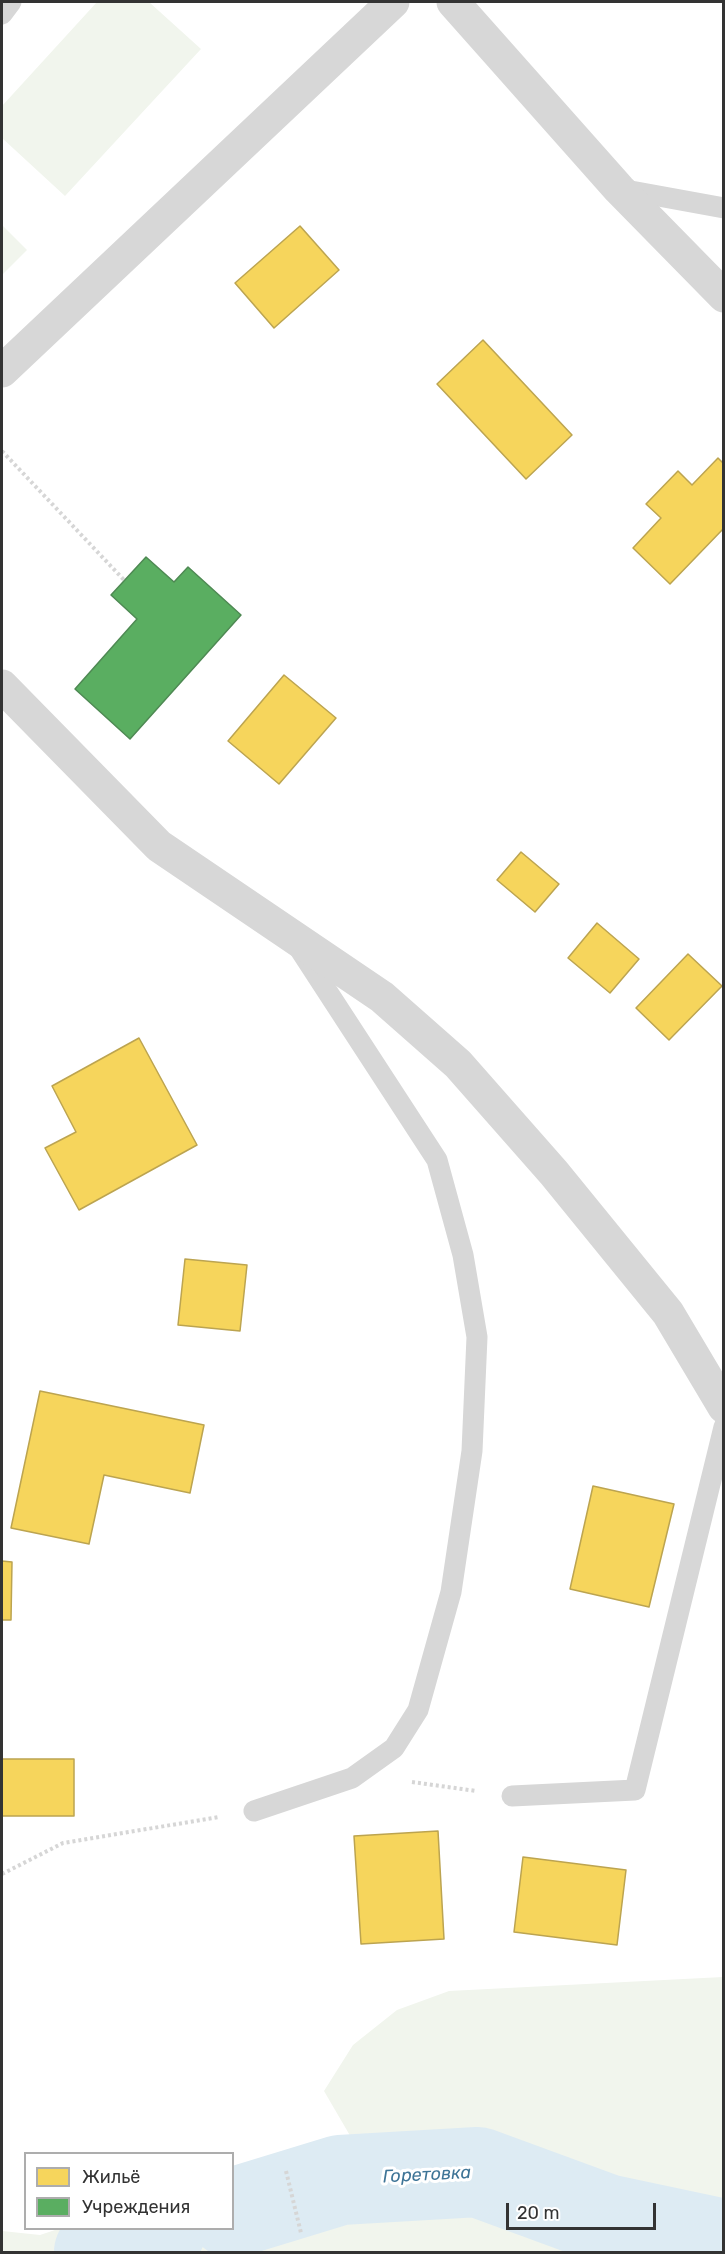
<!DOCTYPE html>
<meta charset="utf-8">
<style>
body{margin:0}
#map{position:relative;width:725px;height:2254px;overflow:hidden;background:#fff;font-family:Rubik,sans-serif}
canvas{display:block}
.frame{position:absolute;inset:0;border:3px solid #333;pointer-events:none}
.legend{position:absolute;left:24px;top:2152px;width:210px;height:78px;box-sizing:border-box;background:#fff;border:2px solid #adadad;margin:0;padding:8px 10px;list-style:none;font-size:18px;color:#333}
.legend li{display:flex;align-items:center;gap:12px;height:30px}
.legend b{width:30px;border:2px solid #adadad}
.scale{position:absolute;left:506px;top:2203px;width:150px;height:27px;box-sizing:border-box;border:3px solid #333;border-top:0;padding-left:8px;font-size:18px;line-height:21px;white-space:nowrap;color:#333;-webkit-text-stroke:4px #fff;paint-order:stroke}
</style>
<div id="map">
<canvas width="725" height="2254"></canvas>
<div class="frame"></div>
<ul class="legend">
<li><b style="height:16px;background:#f6d55c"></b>Жильё</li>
<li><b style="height:16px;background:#5aae61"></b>Учреждения</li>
</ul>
<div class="scale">20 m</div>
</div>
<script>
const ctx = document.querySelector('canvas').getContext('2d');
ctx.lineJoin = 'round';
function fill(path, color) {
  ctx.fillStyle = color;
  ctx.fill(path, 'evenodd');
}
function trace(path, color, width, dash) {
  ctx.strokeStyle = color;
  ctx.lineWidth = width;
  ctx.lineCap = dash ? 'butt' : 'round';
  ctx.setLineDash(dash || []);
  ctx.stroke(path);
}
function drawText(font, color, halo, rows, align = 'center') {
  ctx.font = font + ' Rubik,sans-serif';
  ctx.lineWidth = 6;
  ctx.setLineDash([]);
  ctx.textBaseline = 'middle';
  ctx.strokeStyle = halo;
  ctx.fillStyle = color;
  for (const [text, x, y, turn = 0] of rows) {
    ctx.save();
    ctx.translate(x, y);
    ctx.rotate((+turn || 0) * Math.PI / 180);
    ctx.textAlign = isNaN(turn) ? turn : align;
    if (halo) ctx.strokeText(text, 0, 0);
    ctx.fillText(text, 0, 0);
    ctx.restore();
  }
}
fill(new Path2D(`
 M 97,2 L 149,2 L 201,49 L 65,196 L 2,138 L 2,106 Z
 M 2,225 L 27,250 L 2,275 Z
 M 723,1977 L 723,2252 L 2,2252 L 2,2231 L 40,2235 L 61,2228 L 232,2228 L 233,2175 L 352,2139 L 324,2091 L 353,2045 L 397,2010 L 449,1991 Z`), '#f1f5ed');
const homes = new Path2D(`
 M 300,226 L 339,270 L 274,328 L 235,283 Z
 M 483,340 L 572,435 L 526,479 L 437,384 Z
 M 718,458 L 724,464 L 724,528 L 670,584 L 633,548 L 661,518 L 646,504 L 678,471 L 692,485 Z
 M 284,675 L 336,718 L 279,784 L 228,741 Z
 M 521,852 L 559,884 L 535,912 L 497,880 Z
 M 597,923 L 639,959 L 610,993 L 568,958 Z
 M 688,954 L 722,986 L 669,1040 L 636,1008 Z
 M 139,1038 L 197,1145 L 79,1210 L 45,1148 L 76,1132 L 52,1086 Z
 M 185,1259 L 247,1265 L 240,1331 L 178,1325 Z
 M 40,1391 L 204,1425 L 190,1493 L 104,1475 L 89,1544 L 11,1528 Z
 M 593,1486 L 674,1504 L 649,1607 L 570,1589 Z
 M 2,1561 L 12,1562 L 11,1620 L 2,1620 Z
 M 2,1759 L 74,1759 L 74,1816 L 2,1816 Z
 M 438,1831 L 444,1939 L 361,1944 L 354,1836 Z
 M 523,1857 L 626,1870 L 617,1945 L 514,1932 Z`);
fill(homes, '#f6d55c');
trace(homes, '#bca450', 1.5);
const public = new Path2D(`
 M 146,557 L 174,582 L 188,567 L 241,615 L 130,739 L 75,689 L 137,619 L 111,595 Z`);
fill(public, '#5aae61');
trace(public, '#4e8953', 1.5);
trace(new Path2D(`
 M 232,2213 L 340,2180 L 478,2172 L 606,2219 L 724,2244
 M 99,2252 L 118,2239 L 162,2228`), '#ddebf3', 90);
trace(new Path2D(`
 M 2,451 L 124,580
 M 412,1782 L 476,1791
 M 2,1874 L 63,1843 L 219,1817
 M 286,2171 L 301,2233`), '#d6d6d6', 4, [3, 3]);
trace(new Path2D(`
 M 2,14 L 11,2
 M 620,189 L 724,208
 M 512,1796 L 635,1790 L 724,1427
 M 254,1811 L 352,1778 L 394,1748 L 418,1710 L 451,1592 L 472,1451 L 477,1337 L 463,1255 L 437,1160 L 299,948`), '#d7d7d7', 21);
trace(new Path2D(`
 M 453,2 L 619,189 L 724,296
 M 2,371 L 393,2
 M 2,686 L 159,846 L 382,997 L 458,1064 L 554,1173 L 668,1313 L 724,1407`), '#d7d7d7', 33);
drawText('italic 18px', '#3f7597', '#fff', [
 ["Горетовка",427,2175,-3]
]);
</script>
